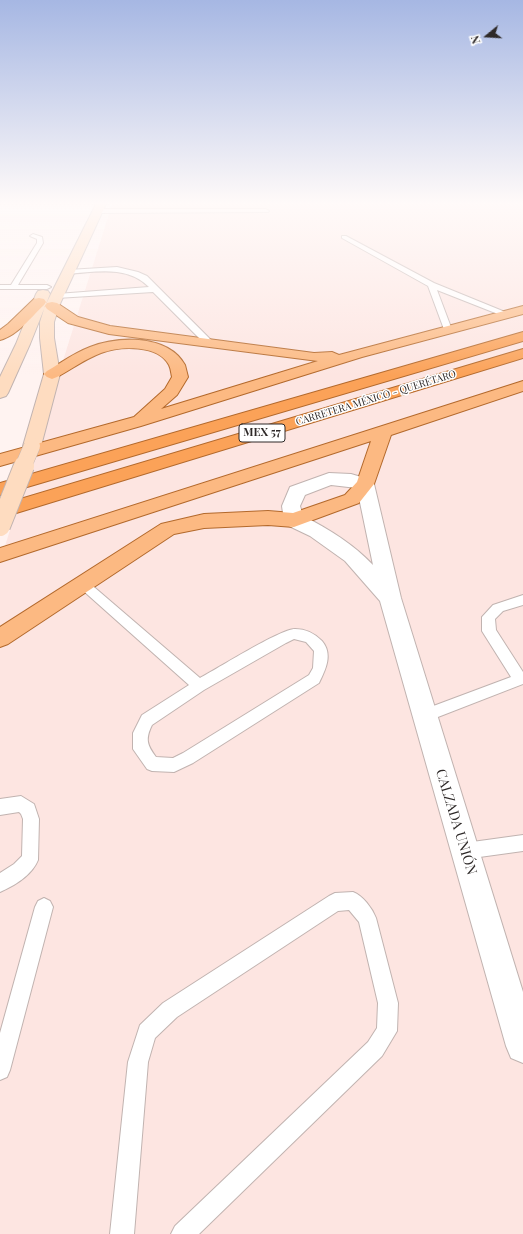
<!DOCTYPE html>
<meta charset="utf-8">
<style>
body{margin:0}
#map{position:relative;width:523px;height:1234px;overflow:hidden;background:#fff3f1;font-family:"Playfair Display",serif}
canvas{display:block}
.north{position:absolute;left:467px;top:16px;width:40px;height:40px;-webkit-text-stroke:3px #fff;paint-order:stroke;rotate:252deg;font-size:11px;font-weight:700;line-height:16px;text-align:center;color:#2e2928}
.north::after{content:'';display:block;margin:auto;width:14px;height:18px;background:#2e2928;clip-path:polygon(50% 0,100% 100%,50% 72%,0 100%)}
</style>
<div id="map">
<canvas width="523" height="1234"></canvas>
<div class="north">N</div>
</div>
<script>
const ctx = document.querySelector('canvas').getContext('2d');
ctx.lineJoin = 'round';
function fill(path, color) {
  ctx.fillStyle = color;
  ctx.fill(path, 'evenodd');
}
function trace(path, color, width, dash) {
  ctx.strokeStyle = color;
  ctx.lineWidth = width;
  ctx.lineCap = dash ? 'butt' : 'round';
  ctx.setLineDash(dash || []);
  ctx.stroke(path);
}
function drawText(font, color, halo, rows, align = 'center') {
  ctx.font = font + ' "Playfair Display",serif';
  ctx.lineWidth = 3;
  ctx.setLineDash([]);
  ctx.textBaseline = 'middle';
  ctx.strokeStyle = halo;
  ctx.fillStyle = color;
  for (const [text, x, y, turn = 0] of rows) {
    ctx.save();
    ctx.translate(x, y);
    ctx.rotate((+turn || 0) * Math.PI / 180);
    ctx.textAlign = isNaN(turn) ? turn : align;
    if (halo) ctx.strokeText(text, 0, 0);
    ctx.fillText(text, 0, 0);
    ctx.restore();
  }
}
fill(new Path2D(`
 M 112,204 L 523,204 L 523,1234 L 0,1234 L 0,562 Z`), '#fde5e1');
const service = new Path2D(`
 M 266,209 L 269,211 L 268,212 L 98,213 L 95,211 L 98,209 Z
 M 33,234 L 42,237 L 43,243 L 18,285 L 47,285 L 51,287 L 47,289 L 0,289 L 0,285 L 11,285 L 37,243 L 37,239 L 30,236 Z
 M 342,236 L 346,236 L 434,283 L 510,314 L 509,316 L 503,316 L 437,290 L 452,330 L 451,332 L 445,332 L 428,286 L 342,238 Z
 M 117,267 L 138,272 L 147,276 L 212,341 L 213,343 L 212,345 L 206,345 L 153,292 L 57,298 L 53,296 L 57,294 L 149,287 C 127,265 96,272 68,274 L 64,272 L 68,270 Z
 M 83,579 L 87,581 L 200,678 C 217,669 280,629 295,629 C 306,629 314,633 322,641 C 333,654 326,669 319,683 L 193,763 L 174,772 L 152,771 L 147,769 L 133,749 L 133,733 L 142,715 L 189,685 L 79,587 L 77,584 L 79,581 ZM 294,639 L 306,642 L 314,651 L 313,668 L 309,675 L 183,753 L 173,758 L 156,757 C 147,745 145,739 152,725 L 204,690 L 286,643 Z
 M 523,595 L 523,605 L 503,611 L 495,619 L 496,630 L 523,672 L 523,684 L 425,722 L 420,721 L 418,716 L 420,711 L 511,677 L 482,631 L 482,617 L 493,605 Z
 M 21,796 L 34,804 L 39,819 L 38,860 C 32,875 14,886 0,892 L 0,873 L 14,864 L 22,856 L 23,819 L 21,814 L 19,812 L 0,815 L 0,799 Z
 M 523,835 L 523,851 L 465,859 L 459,857 L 457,851 L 459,845 L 465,843 Z
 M 353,892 C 363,896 372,908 376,918 L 398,1003 L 397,1031 L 382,1056 L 199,1234 L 171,1234 L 175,1226 L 368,1042 L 377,1028 L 378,1003 L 359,922 L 349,910 L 338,911 L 177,1017 L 155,1038 L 148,1062 L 134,1234 L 110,1234 L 128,1062 L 140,1025 L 163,1003 L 329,896 L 335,893 Z
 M 44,898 L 50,901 L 53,907 L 10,1070 L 7,1077 L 0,1080 L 0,1033 L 35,907 L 38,901 Z`);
const minor = new Path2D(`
 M 329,473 L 351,474 L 371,480 L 374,484 L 401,598 L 523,992 L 523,1063 L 511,1058 L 506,1046 L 380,601 L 345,561 L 310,536 L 287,525 L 284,520 L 282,506 L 290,487 ZM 331,485 L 357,488 L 373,565 C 353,544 329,529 303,516 L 300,506 L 305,495 Z`);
const secondary = new Path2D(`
 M 96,204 L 106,204 L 59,306 L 54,322 L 54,338 L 60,374 L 41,446 L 38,450 L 32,451 L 26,450 L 23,446 L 44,374 L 40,338 L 40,322 L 45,306 Z
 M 43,290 L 48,291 L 50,294 L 30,344 L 8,393 L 6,396 L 0,398 L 0,377 L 16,344 L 36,294 L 38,291 Z`);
const primary = new Path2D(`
 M 39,298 L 44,299 L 46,302 L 44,305 C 31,317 17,336 0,340 L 0,330 L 8,324 L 34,299 Z
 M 52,302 L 57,303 L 78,317 L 110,326 L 314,353 L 332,352 L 339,355 L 523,306 L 523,314 L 362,357 L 141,426 L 0,466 L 0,454 L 134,417 L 165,389 L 172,377 C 171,373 171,369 169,365 C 158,344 120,346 101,353 C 85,359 72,369 57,377 L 52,379 L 47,377 L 44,374 L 47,371 C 61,363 74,353 90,347 C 118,336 168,334 185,365 C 186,369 187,373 188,377 L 177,395 L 161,409 L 318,361 L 109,334 L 68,323 L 47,309 L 45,306 L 47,303 Z
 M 523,381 L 523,391 L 391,435 L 374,484 L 359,503 L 294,527 L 268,525 L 204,528 L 174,534 L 8,644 L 0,647 L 0,627 L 161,524 L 204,514 L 268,511 L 293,513 L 345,495 L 357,482 L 371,441 L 0,562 L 0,548 Z`);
const trunk = new Path2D(`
 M 523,332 L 523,341 L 0,495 L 0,483 Z
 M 523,349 L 523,358 L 0,518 L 0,505 Z`);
trace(service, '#c1b3b0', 2);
trace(minor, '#c1b3b0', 2);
trace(secondary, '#c1b3b0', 2);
trace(primary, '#b3692c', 2);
trace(trunk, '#b3692c', 2);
fill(service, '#fff');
fill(minor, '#fff');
fill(secondary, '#fedcc0');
fill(primary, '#fcb982');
fill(trunk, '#fba258');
const secondaryBridgeFar1 = new Path2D(`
 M 23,467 L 32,446`);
const secondaryBridge = new Path2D(`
 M 0,526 L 24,466`);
trace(secondaryBridgeFar1, '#c1b3b0', 17, []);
trace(secondaryBridge, '#c1b3b0', 22, []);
trace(secondaryBridgeFar1, '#fedcc0', 16);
trace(secondaryBridge, '#fedcc0', 20);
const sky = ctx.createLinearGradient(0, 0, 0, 376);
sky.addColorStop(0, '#a6b7e3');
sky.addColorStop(0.54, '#fffaf9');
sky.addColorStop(1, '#fffaf900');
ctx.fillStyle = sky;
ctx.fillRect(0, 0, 523, 376);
drawText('10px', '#2e2928', '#fff', [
 ["CARRETERA MÉXICO - QUERÉTARO",376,398,-17]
]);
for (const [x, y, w] of [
 [262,433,46]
]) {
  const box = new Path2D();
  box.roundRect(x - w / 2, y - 9, w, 18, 3);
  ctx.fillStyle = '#fff';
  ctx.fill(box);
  trace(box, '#2e2928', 1);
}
drawText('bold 11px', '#2e2928', null, [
 ["MEX 57",262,433]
]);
drawText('14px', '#2e2928', '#fff', [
 ["CALZADA UNIÓN",456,822,73]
]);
</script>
